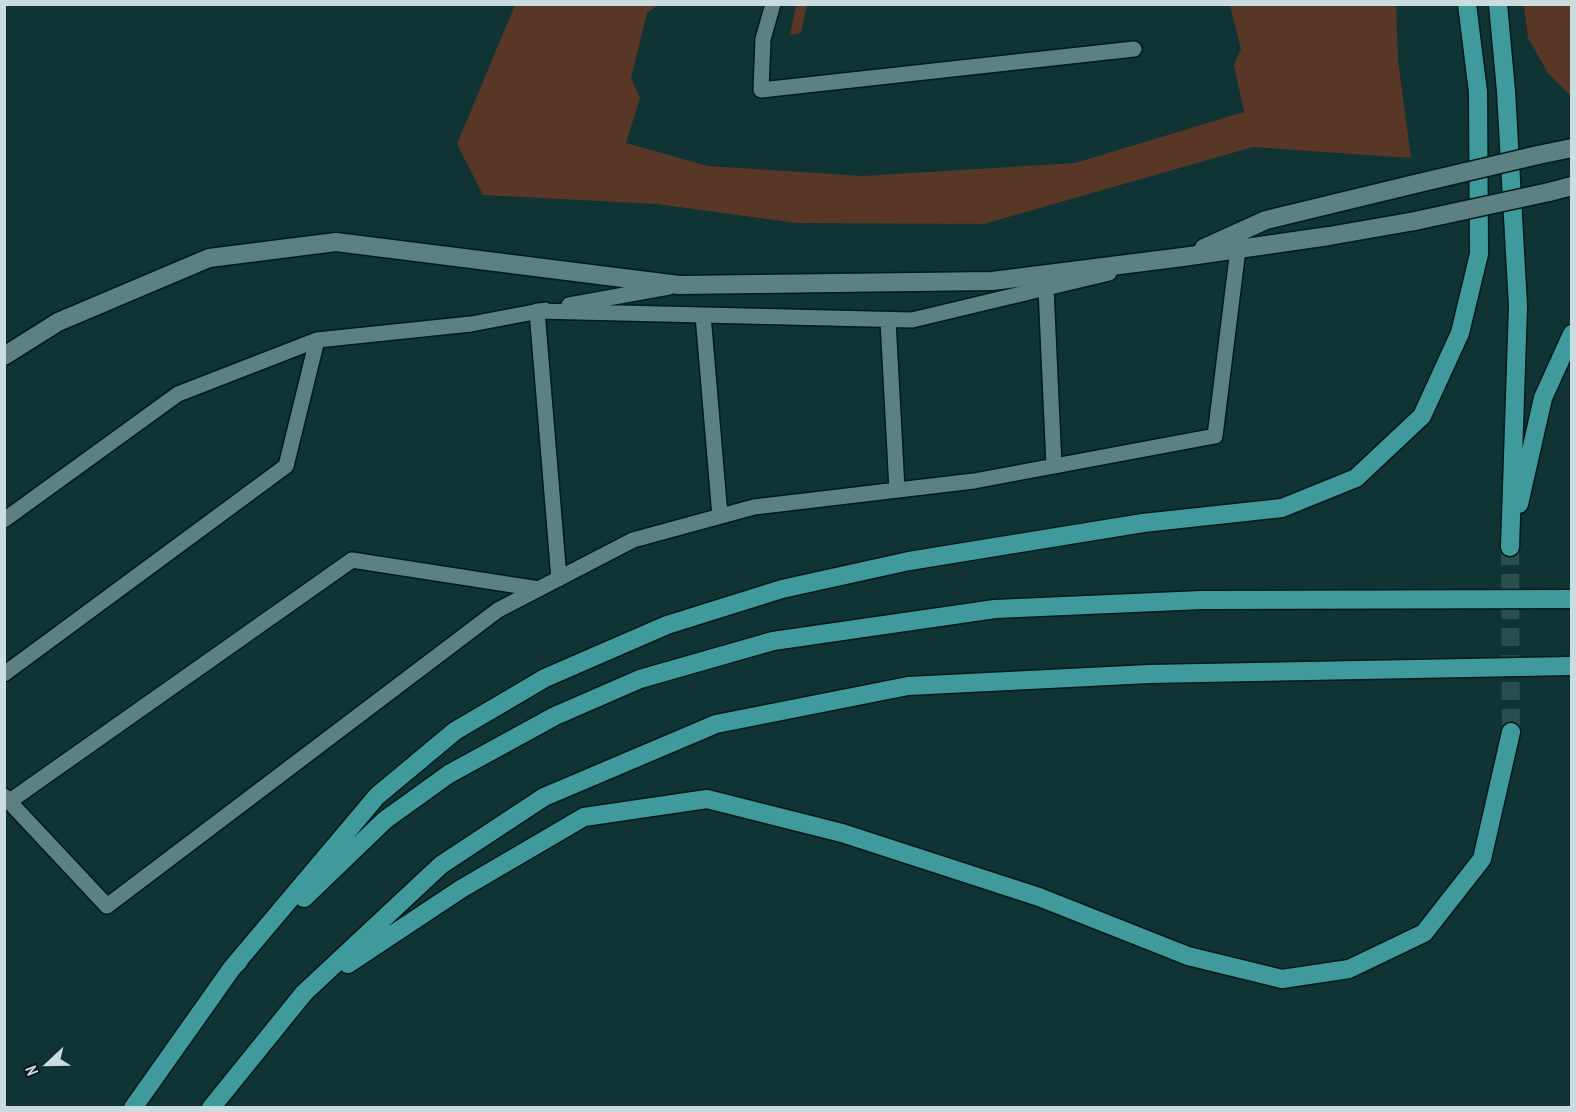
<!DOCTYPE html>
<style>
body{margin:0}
#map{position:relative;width:1576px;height:1112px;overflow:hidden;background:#103434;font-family:"PT Sans Narrow",sans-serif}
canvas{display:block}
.frame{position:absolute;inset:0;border:6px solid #cadcdd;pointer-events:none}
.north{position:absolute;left:18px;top:1034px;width:60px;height:60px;-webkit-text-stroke:4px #0a1919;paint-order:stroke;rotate:248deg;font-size:16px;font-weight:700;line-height:24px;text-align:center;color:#cadcdd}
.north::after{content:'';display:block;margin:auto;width:21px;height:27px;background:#cadcdd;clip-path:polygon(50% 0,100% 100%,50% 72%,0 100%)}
</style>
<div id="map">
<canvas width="1576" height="1112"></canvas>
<div class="frame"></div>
<div class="north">N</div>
</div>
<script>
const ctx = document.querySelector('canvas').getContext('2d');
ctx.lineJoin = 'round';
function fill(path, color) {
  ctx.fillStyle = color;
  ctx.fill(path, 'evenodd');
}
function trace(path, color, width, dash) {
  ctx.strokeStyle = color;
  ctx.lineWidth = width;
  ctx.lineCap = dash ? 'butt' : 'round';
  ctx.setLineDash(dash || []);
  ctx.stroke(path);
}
fill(new Path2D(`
 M 1396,4 L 1398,60 L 1411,158 L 1253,147 L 984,224 L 796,223 L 657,204 L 483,195 L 457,144 L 515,5 L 658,5 L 647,13 L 631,78 L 640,98 L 626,143 L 708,166 L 863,176 L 1075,163 L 1244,112 L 1234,65 L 1241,49 L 1230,5 Z
 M 796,5 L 807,5 L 801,33 L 790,35 Z
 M 1524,5 L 1571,5 L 1571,96 L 1548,73 L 1528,38 Z`), '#583727');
trace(new Path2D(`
 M 1510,547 L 1511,732`), '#2c4d4d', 18, [18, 9]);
const lane = new Path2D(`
 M 773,4 L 763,39 L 761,90 L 1134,49
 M 1046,288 L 1054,466
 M 569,305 L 669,287
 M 703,315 L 720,516
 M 888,320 L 897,490
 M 4,520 L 178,394 L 317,340 L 471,324 L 545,310
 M 559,579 L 537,311 L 912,320 L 1109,273
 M 4,674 L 286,466 L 317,340
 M 4,796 L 107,906 L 498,610 L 633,540 L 754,507 L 974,481 L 1215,436 L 1238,249
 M 10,801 L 352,560 L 539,589`);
const secondary = new Path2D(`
 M 1538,155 L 1572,148
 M 1549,192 L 1572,186
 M 1204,248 L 1266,220 L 1419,183
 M 4,356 L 58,322 L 209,258 L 336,242 L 679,285 L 992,281 L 1183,257 L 1329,236 L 1415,221`);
const highway = new Path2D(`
 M 1498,4 L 1506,91 L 1518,306 L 1510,547
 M 1519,504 L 1543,398 L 1572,334
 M 304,898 L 385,820 L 449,774 L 555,716 L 640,679 L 773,641 L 995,609 L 1202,600 L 1572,599
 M 348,964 L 461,889 L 584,817 L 707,799 L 842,833 L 1039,897 L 1188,956 L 1282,979 L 1349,969 L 1424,933 L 1482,859 L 1511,732
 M 232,968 L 377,796 L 455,731 L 545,678 L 667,625 L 782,589 L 909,561 L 1143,523 L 1282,508 L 1356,478 L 1422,416 L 1460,333 L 1479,254 L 1478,92 L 1467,4
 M 133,1108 L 232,968 L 239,961
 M 211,1108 L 304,993 L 441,865 L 544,797 L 716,724 L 908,686 L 1149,674 L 1572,666`);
trace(lane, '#011a1b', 18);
trace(secondary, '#011a1b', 21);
trace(highway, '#011a1b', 21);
trace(lane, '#5d8181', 15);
trace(secondary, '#5d8181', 18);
trace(highway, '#409a9c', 18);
const secondaryBridge = new Path2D(`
 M 1419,183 L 1538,155
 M 1415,221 L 1549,192`);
trace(secondaryBridge, '#011a1b', 21, []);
trace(secondaryBridge, '#5d8181', 18);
</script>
